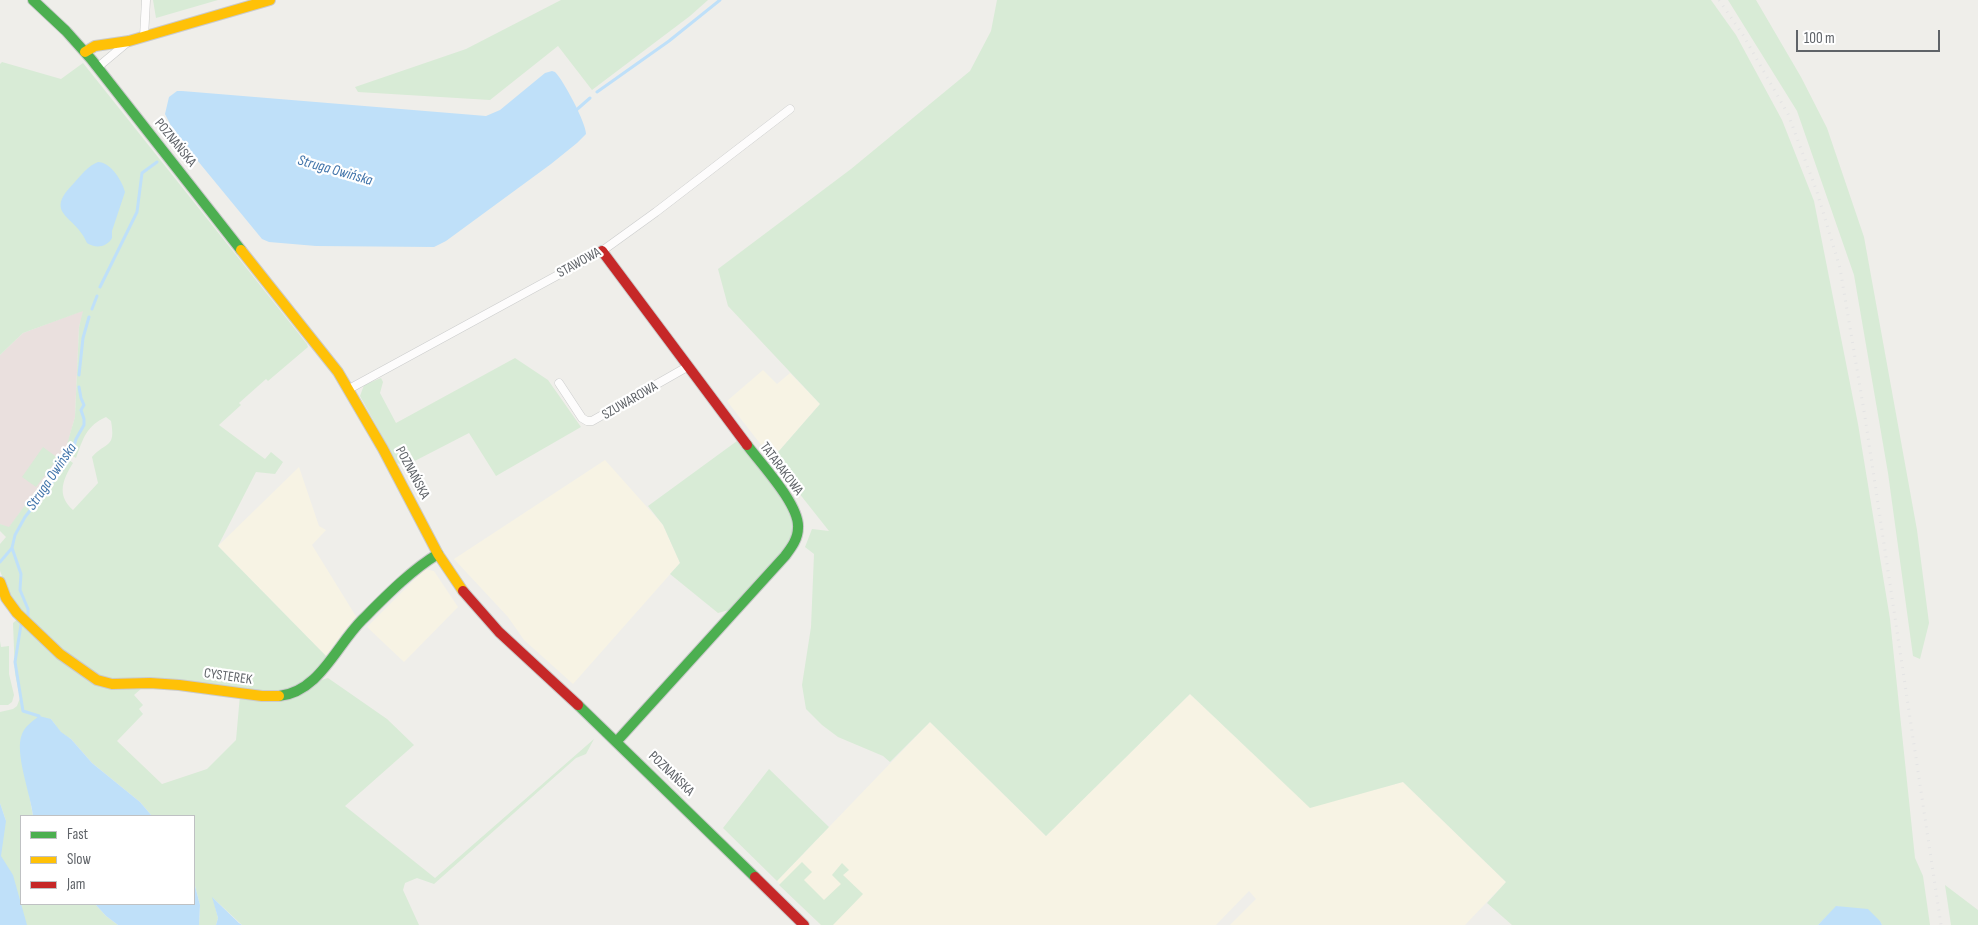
<!DOCTYPE html>
<meta charset="utf-8">
<style>
body{margin:0}
#map{position:relative;width:1978px;height:925px;overflow:hidden;background:#efeeea;font-family:"Sofia Sans Condensed",sans-serif}
canvas{display:block}
.legend{position:absolute;left:20px;top:815px;width:175px;height:90px;box-sizing:border-box;background:#fff;border:1px solid #bfc1c3;margin:0;padding:6px 9px;list-style:none;font-size:15px;color:#5f6368}
.legend li{display:flex;align-items:center;gap:10px;height:25px}
.legend b{width:25px;border:1px solid #bfc1c3}
.scale{position:absolute;left:1796px;top:30px;width:144px;height:22px;box-sizing:border-box;border:2px solid #5f6368;border-top:0;padding-left:6px;font-size:15px;line-height:18px;white-space:nowrap;color:#5f6368;-webkit-text-stroke:4px #fff;paint-order:stroke}
</style>
<div id="map">
<canvas width="1978" height="925"></canvas>
<ul class="legend">
<li><b style="height:6px;background:#4caf50"></b>Fast</li>
<li><b style="height:6px;background:#ffc107"></b>Slow</li>
<li><b style="height:6px;background:#c62828"></b>Jam</li>
</ul>
<div class="scale">100 m</div>
</div>
<script>
const ctx = document.querySelector('canvas').getContext('2d');
ctx.lineJoin = 'round';
function fill(path, color) {
  ctx.fillStyle = color;
  ctx.fill(path, 'evenodd');
}
function trace(path, color, width, dash) {
  ctx.strokeStyle = color;
  ctx.lineWidth = width;
  ctx.lineCap = dash ? 'butt' : 'round';
  ctx.setLineDash(dash || []);
  ctx.stroke(path);
}
function drawText(font, color, halo, rows, align = 'center') {
  ctx.font = font + ' "Sofia Sans Condensed",sans-serif';
  ctx.lineWidth = 4.5;
  ctx.setLineDash([]);
  ctx.textBaseline = 'middle';
  ctx.strokeStyle = halo;
  ctx.fillStyle = color;
  for (const [text, x, y, turn = 0] of rows) {
    ctx.save();
    ctx.translate(x, y);
    ctx.rotate((+turn || 0) * Math.PI / 180);
    ctx.textAlign = isNaN(turn) ? turn : align;
    if (halo) ctx.strokeText(text, 0, 0);
    ctx.fillText(text, 0, 0);
    ctx.restore();
  }
}
fill(new Path2D(`
 M 763,370 L 777,384 L 790,373 L 820,404 L 772,459 L 727,401 Z
 M 605,460 L 663,525 L 680,563 L 573,684 L 524,640 L 508,617 L 454,559 Z
 M 299,467 L 319,526 L 326,530 L 312,545 L 357,618 L 346,629 L 326,656 L 218,546 Z
 M 425,569 L 434,571 L 458,607 L 404,662 L 367,627 Z
 M 1190,694 L 1310,807 L 1403,782 L 1506,882 L 1465,925 L 1230,925 L 1256,899 L 1249,891 L 1216,925 L 821,925 L 777,881 L 930,722 L 1046,836 Z`), '#f7f3e4');
fill(new Path2D(`
 M 84,310 L 79,327 L 75,417 L 66,449 L 9,528 L 0,524 L 0,355 L 23,333 Z`), '#eae0de');
fill(new Path2D(`
 M 153,0 L 218,0 L 156,18 Z
 M 561,0 L 708,0 L 690,16 L 592,90 L 558,46 L 490,100 L 358,92 L 355,87 L 466,49 Z
 M 997,0 L 1711,0 L 1736,35 L 1782,120 L 1814,201 L 1858,424 L 1890,619 L 1915,858 L 1923,876 L 1930,925 L 1882,925 L 1880,921 L 1837,906 L 1818,925 L 1512,925 L 1487,903 L 1506,882 L 1403,782 L 1310,808 L 1190,694 L 1046,836 L 930,722 L 890,762 L 883,756 L 838,737 L 822,725 L 806,709 L 802,685 L 811,627 L 814,554 L 805,547 L 812,529 L 829,531 L 772,459 L 820,404 L 728,306 L 718,269 L 851,169 L 970,71 L 991,31 Z
 M 1728,0 L 1756,0 L 1801,77 L 1827,128 L 1864,237 L 1917,530 L 1929,623 L 1920,659 L 1913,656 L 1888,473 L 1854,275 L 1797,111 Z
 M 2,62 L 61,79 L 83,63 L 307,344 L 308,347 L 268,381 L 266,379 L 239,403 L 241,405 L 219,425 L 265,459 L 271,452 L 283,462 L 275,474 L 256,472 L 218,546 L 326,656 L 325,662 L 302,686 L 276,693 L 101,677 L 85,670 L 35,626 L 11,598 L 0,571 L 0,544 L 6,537 L 0,531 L 0,524 L 9,527 L 62,455 L 73,463 C 63,479 56,495 73,510 L 98,483 L 92,457 C 106,441 116,449 111,421 L 106,417 C 86,426 83,439 76,458 L 65,451 L 75,417 L 79,327 L 83,311 L 23,333 L 0,355 L 0,64 Z
 M 515,358 L 548,380 L 581,427 L 496,476 L 469,433 L 405,466 L 397,463 L 360,396 L 364,385 L 381,378 L 383,382 L 380,393 L 396,423 Z
 M 737,441 C 752,460 797,507 795,531 C 794,546 742,596 729,610 L 718,613 L 670,574 L 680,563 L 663,525 L 648,506 Z
 M 43,447 L 58,458 L 36,487 L 22,477 Z
 M 19,618 L 91,680 L 142,688 L 134,695 L 143,705 L 139,709 L 143,714 L 117,741 L 162,784 L 207,769 L 236,740 L 240,695 L 257,700 L 328,678 L 387,719 L 414,745 L 345,806 L 435,878 L 594,739 L 586,754 L 576,758 L 434,884 L 417,878 L 405,883 L 403,890 L 419,925 L 242,925 L 213,898 L 218,918 L 216,925 L 199,925 L 200,905 L 194,882 L 194,816 L 152,816 L 140,802 L 92,763 L 71,739 L 61,733 L 51,719 L 29,794 L 33,816 L 21,816 L 21,904 L 95,904 L 106,916 L 118,925 L 0,925 L 0,814 L 6,821 L 0,803 L 0,712 L 13,709 L 17,706 L 20,698 L 15,673 L 13,623 Z
 M 0,641 L 1,647 L 9,646 L 9,674 L 14,695 L 12,702 L 8,705 L 0,705 Z
 M 769,769 L 829,827 L 777,881 L 723,828 Z
 M 802,862 L 812,872 L 804,880 L 824,900 L 841,884 L 832,875 L 842,863 L 849,870 L 843,875 L 863,894 L 833,925 L 821,925 L 779,885 Z
 M 1945,885 L 1978,910 L 1978,925 L 1951,925 Z`), '#d8ebd6');
fill(new Path2D(`
 M 552,71 L 555,72 C 564,81 586,123 586,134 L 577,143 L 551,164 L 446,241 L 434,247 L 316,246 L 269,242 L 262,239 L 174,132 L 165,114 L 169,97 L 177,91 L 182,91 L 486,116 L 500,110 L 545,73 Z
 M 98,162 C 110,162 122,180 125,192 L 112,231 L 112,238 C 107,247 96,249 87,243 C 76,215 42,215 74,183 C 81,175 88,166 98,162 Z
 M 39,716 L 51,719 L 61,732 L 71,739 L 92,763 L 140,802 L 152,816 L 33,816 C 31,795 14,753 22,734 C 25,726 33,721 39,716 Z
 M 0,803 L 6,821 L 1,856 L 13,875 L 27,925 L 0,925 Z
 M 194,882 L 200,905 L 199,925 L 118,925 L 106,916 L 95,904 L 194,904 Z
 M 212,897 L 239,923 L 242,925 L 216,925 L 218,918 Z
 M 1836,906 L 1868,909 L 1880,921 L 1882,925 L 1818,925 Z`), '#bfe0f9');
trace(new Path2D(`
 M 597,92 L 669,41 L 720,0
 M 574,112 L 590,98
 M 100,287 L 137,212 L 142,173 L 157,162
 M 92,309 L 97,296
 M 79,375 L 83,338 L 89,317
 M 12,548 L 21,574 L 20,590 L 28,609 L 28,618
 M 0,562 L 12,548 L 15,535 L 25,517 L 64,467 L 72,453 L 76,439 L 84,425 L 84,419 L 81,410 L 84,405 L 81,398 L 79,387
 M 21,625 L 15,662 L 23,711 L 39,716`), '#bfe0f9', 3);
const street = new Path2D(`
 M 144,37 L 146,0
 M 98,67 L 129,41
 M 559,383 L 582,418 L 587,421 L 592,421 L 687,367
 M 349,389 L 602,251 L 656,212 L 790,109`);
const fast = new Path2D(`
 M 33,0 L 66,31 L 91,59 L 241,250
 M 279,696 C 319,692 336,646 362,620 C 384,598 411,570 438,554
 M 578,705 L 755,877
 M 617,741 L 785,556 C 791,548 798,539 798,528 C 800,505 761,464 747,445`);
const slow = new Path2D(`
 M 85,52 L 95,46 L 129,41 L 270,0
 M 241,250 L 338,372 L 383,449 L 438,554 L 463,591
 M 0,582 L 6,598 L 17,613 L 60,654 L 97,680 L 112,684 L 150,683 L 179,685 L 262,696 L 279,696`);
const jam = new Path2D(`
 M 602,251 L 747,445
 M 463,591 L 499,632 L 578,705
 M 755,877 L 804,925`);
trace(street, '#cbcccc', 9);
trace(fast, '#cacacb', 12);
trace(slow, '#cacacb', 12);
trace(jam, '#cacacb', 12);
trace(street, '#fdfcfc', 8);
trace(fast, '#4caf50', 10);
trace(slow, '#ffc107', 10);
trace(jam, '#c62828', 10);
trace(new Path2D(`
 M 1719,0 L 1743,35 L 1788,114 L 1817,192 L 1840,268 L 1865,417 L 1941,925`), '#e4e4e4', 3, [1, 6]);
drawText('14px', '#5f6368', '#fff', [
 ["POZNAŃSKA",175,143,51],
 ["STAWOWA",579,263,-29],
 ["SZUWAROWA",630,401,-30],
 ["TATARAKOWA",781,469,53],
 ["POZNAŃSKA",412,473,62],
 ["CYSTEREK",228,677,8],
 ["POZNAŃSKA",671,774,44]
]);
drawText('italic 15px', '#4174aa', '#fff', [
 ["Struga Owińska",335,171,16],
 ["Struga Owińska",52,477,-56]
]);
</script>
